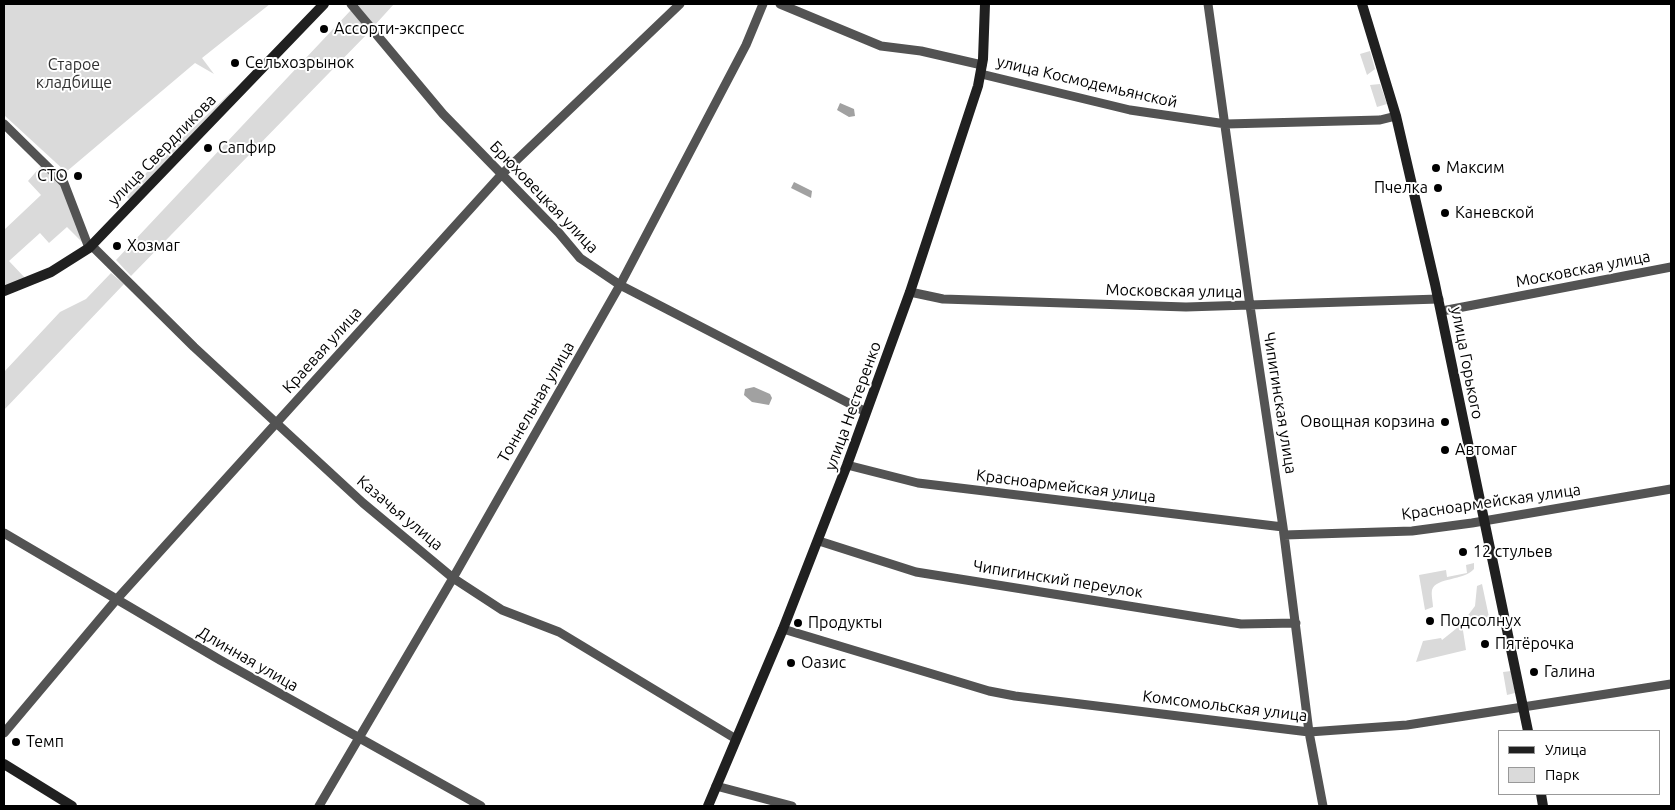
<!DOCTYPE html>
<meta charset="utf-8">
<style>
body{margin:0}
#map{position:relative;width:1675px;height:810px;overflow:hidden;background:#fff;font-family:Ubuntu,sans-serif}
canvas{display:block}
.frame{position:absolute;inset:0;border:5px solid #000;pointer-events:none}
.legend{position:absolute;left:1498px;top:730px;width:162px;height:65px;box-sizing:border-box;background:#fff;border:1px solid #999;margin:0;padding:6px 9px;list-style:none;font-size:15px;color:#000}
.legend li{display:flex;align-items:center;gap:10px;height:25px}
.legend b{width:25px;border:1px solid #999}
</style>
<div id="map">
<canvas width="1675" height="810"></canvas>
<div class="frame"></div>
<ul class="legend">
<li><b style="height:6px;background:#202020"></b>Улица</li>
<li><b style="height:14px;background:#dadada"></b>Парк</li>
</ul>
</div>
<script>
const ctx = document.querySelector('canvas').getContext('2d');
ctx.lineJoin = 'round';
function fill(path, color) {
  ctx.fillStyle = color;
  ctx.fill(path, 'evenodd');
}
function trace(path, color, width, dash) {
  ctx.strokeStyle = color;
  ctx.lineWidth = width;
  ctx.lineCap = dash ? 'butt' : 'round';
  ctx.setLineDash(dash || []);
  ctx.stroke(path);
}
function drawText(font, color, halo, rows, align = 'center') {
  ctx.font = font + ' Ubuntu,sans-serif';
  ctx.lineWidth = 4;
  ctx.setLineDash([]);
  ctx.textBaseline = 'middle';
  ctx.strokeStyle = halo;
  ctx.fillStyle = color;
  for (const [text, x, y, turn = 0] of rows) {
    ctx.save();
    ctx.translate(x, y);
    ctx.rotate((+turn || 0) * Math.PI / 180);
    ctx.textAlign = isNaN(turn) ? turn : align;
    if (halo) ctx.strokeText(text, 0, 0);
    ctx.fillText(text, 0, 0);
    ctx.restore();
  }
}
fill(new Path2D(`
 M 4,4 L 270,4 L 202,58 L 214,74 L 195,63 L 66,172 L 4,115 Z
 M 357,4 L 394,4 L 374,26 Z
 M 351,10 L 369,32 L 131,276 L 116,260 Z
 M 1370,51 L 1375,69 L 1367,75 L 1360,54 Z
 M 1380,84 L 1387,104 L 1377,107 L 1370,85 Z
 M 230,93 L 232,95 L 131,201 L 127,197 L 147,172 Z
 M 41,166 L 59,181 L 83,241 L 82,242 L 67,227 L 49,243 L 40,233 L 9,261 L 26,279 L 4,287 L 4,230 L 41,195 L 28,181 Z
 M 111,273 L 124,284 L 4,410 L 4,372 L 60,312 L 86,299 Z
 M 1474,563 L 1474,569 C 1464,581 1436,577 1432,590 C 1431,595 1433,602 1433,607 L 1425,610 L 1419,575 L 1446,570 L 1447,577 L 1467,573 L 1466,565 Z
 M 1482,584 L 1489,617 L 1463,622 L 1475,606 L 1477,586 Z
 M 1462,624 L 1466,650 L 1416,662 L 1423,641 L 1441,638 L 1442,640 Z
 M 1511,671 L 1515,693 L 1507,695 L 1503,672 Z`), '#dadada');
fill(new Path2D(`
 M 840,103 L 854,109 L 855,116 L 849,117 L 837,110 Z
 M 794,182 L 812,191 L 811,198 L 791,188 Z
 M 754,387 L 770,394 L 772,398 L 769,405 L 752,402 L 744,395 L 745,389 Z`), '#a1a1a1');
trace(new Path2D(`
 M 351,4 L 443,114 L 559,233 L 580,258 L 620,285 L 866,412
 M 780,4 L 881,46 L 921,51 L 982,65
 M 1208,4 L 1250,306 L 1283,527 L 1309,732 L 1323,806
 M 981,74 L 1130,110 L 1226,124 L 1380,120 L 1396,116
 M 4,124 L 64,183 L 89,248
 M 92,246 L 194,347 L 363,503 L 453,578 L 502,610 L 559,632 L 736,739
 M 910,292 L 943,299 L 1186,307 L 1439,299
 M 1442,311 L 1671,267
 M 847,465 L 918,483 L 1283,527
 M 4,533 L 220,660 L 481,806
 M 1284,535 L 1412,531 L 1472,523 L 1671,489
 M 819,541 L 916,572 L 1241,624 L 1296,623
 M 783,629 L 989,691 L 1015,696 L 1309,732 L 1407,725 L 1671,684
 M 4,733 L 116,600 L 501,175 L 680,4
 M 716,786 L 792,806
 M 319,806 L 453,578 L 620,285 L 746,45 L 763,4`), '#535353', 9);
trace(new Path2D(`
 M 1362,4 L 1396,116 L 1435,284 L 1528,731
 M 4,291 L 51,272 L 89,248 L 324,4
 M 4,764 L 72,806
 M 1541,794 L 1543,806
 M 708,806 L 783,629 L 847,465 L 910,292 L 978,86 L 983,59 L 985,4`), '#202020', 10);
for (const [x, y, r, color] of [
 [324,29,5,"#000"],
 [235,63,5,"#000"],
 [208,148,5,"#000"],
 [1436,168,5,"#000"],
 [78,176,5,"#000"],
 [1438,188,5,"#000"],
 [1445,213,5,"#000"],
 [117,246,5,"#000"],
 [1445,422,5,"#000"],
 [1445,450,5,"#000"],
 [1463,552,5,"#000"],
 [1430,621,5,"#000"],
 [798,623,5,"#000"],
 [1485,644,5,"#000"],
 [791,663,5,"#000"],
 [1534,672,5,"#000"],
 [16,742,5,"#000"]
]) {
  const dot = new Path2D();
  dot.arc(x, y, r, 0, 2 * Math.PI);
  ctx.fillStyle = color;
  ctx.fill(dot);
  trace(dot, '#fff', 2);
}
drawText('16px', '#000', '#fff', [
 ["Ассорти-экспресс",334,29],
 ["Сельхозрынок",245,63],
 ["Сапфир",218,148],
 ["Максим",1446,168],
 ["СТО",68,176,"right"],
 ["Пчелка",1428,188,"right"],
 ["Каневской",1455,213],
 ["Хозмаг",127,246],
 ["Овощная корзина",1435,422,"right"],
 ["Автомаг",1455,450],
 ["12 стульев",1473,552],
 ["Подсолнух",1440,621],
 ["Продукты",808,623],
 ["Пятёрочка",1495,644],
 ["Оазис",801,663],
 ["Галина",1544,672],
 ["Темп",26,742]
], 'left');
drawText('16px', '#313131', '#fff', [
 ["Старое",74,65],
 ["кладбище",74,83]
]);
drawText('16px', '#000', '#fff', [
 ["улица Космодемьянской",1087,82,13],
 ["улица Свердликова",162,150,-46],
 ["Брюховецкая улица",544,197,46],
 ["Московская улица",1583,269,-11],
 ["Московская улица",1174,291,1],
 ["Краевая улица",322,350,-48],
 ["улица Горького",1467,363,79],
 ["Тоннельная улица",536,402,-60],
 ["Чипигинская улица",1280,403,81],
 ["улица Нестеренко",853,406,-70],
 ["Красноармейская улица",1066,486,7],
 ["Красноармейская улица",1491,502,-8],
 ["Казачья улица",400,513,40],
 ["Чипигинский переулок",1058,579,9],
 ["Длинная улица",248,659,30],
 ["Комсомольская улица",1225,706,7]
]);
</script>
